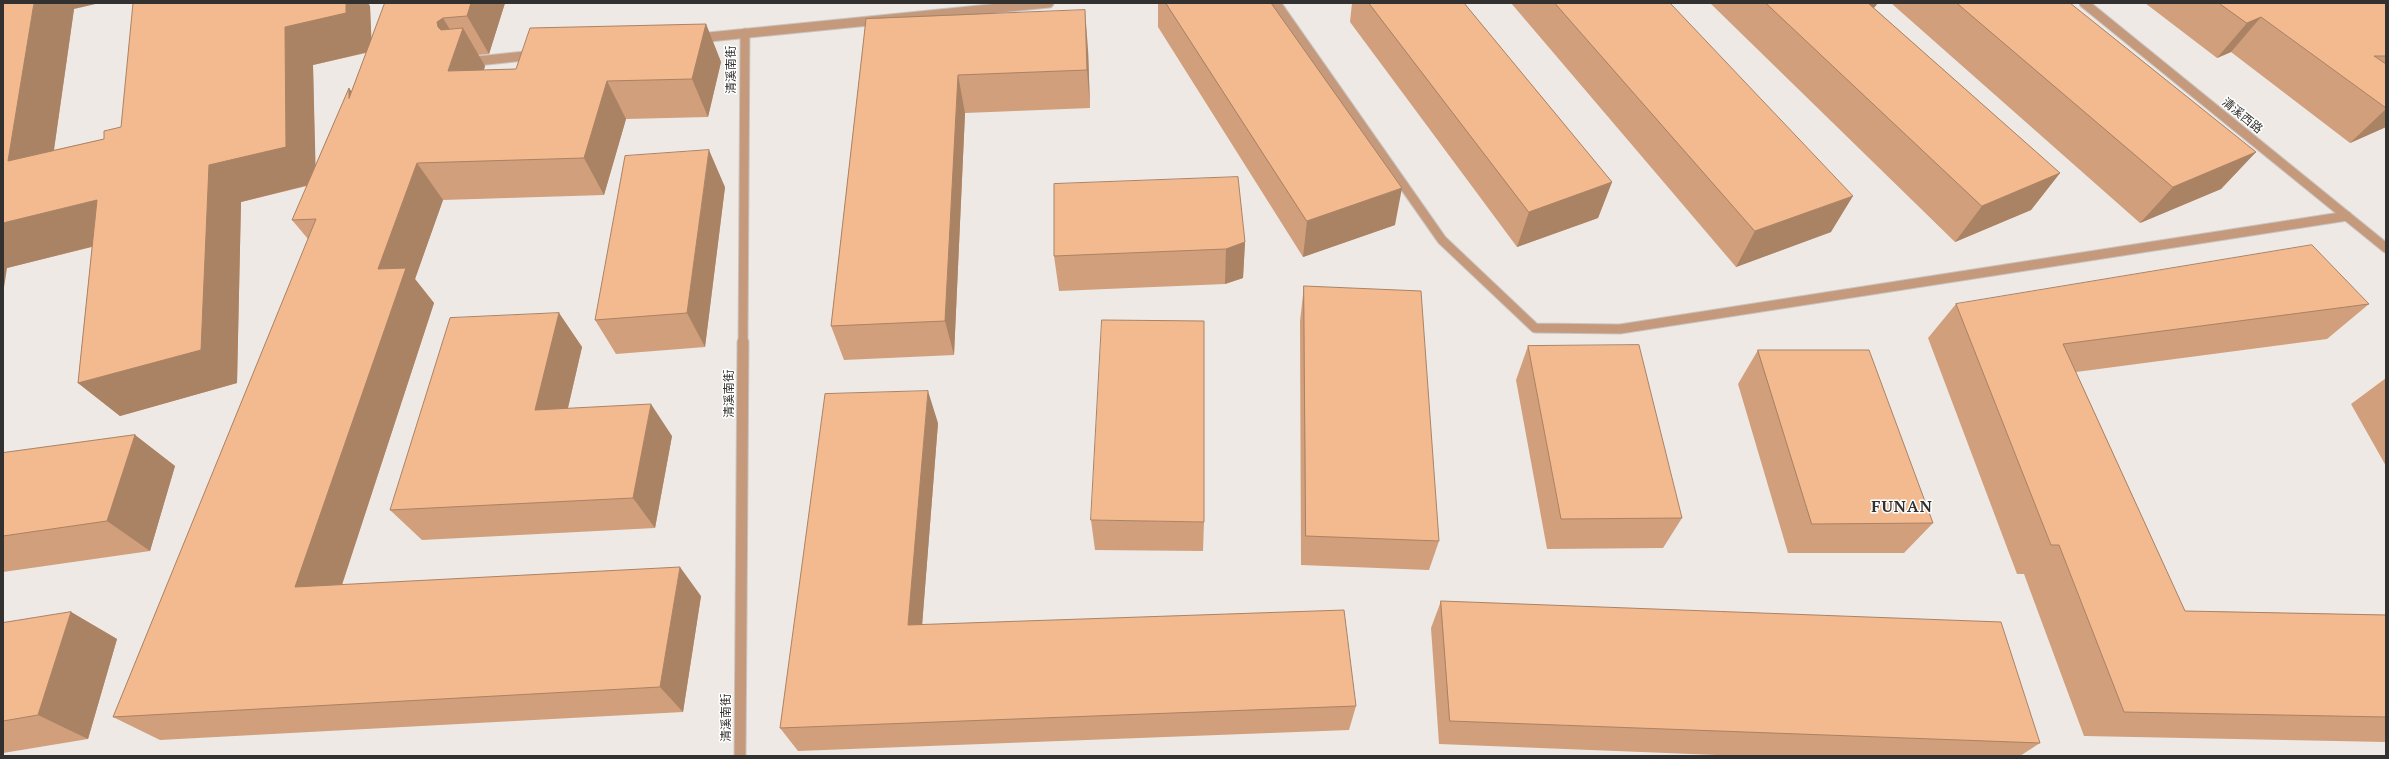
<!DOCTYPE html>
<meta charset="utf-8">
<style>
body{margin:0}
#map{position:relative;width:2389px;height:759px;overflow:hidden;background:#eee9e5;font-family:"PT Serif",serif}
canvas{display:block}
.frame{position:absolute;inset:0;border:4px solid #33312f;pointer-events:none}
</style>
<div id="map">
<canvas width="2389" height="759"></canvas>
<div class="frame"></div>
</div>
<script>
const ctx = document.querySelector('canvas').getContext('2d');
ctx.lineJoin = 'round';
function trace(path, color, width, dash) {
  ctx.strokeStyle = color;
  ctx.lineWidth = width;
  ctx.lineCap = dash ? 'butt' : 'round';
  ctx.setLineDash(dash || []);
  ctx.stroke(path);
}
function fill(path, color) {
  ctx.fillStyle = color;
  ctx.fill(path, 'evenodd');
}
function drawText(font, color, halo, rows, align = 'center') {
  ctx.font = font + ' "PT Serif","Noto Sans SC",serif';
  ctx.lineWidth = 3;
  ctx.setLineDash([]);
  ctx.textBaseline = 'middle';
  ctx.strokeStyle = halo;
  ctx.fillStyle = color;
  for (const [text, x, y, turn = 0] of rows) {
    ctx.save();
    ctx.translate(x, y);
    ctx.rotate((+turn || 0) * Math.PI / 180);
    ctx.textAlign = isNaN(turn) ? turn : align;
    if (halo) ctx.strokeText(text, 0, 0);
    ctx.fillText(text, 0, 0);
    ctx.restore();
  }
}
const minorFar1 = new Path2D(`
 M 1276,3 L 1442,240 L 1535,328 L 1620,329 L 2347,216
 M 2084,3 L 2386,248
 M 699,38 L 1049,3
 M 468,62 L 534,55
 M 743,343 L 745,33`);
const minor = new Path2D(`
 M 740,756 L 743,342`);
trace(minorFar1, '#c9c4c1', 11);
trace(minor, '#c9c4c1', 13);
trace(minorFar1, '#c59a7c', 9);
trace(minor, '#c59a7c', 11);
fill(new Path2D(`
 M 3,3 L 74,9 L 54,150 L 104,139 L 121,127 L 370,6 L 371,39 L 385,3 L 505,3 L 489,54 L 478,55 L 485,66 L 484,70 L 516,69 L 706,24 L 721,62 L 708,117 L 626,119 L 604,195 L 443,200 L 415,279 L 434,303 L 342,585 L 701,596 L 683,712 L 160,740 L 113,717 L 308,239 L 292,220 L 307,186 L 241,202 L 237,383 L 120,416 L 78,383 L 92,247 L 7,268 ZM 366,53 L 351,92 L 349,88 L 315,166 L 313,65 Z
 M 1158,3 L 1271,3 L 1395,225 L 1303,257 L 1158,27 Z
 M 1352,3 L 1464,3 L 1612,182 L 1598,218 L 1517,247 L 1350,22 Z
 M 1511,3 L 1670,3 L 1831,232 L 1736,267 Z
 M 1710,3 L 1878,3 L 1874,8 L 2060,173 L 2031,210 L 1955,242 Z
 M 1891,3 L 2070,3 L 2256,152 L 2221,189 L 2140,223 Z
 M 2145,3 L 2386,3 L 2386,127 L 2350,143 L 2231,52 L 2217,58 Z
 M 866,19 L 1088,49 L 1090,108 L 965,113 L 954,355 L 844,360 L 831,326 Z
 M 725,187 L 705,347 L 616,354 L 595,320 Z
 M 1245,242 L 1243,278 L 1225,284 L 1059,291 L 1054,256 Z
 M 1304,286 L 1439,541 L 1429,570 L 1301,565 L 1300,321 Z
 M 1956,304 L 2369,304 L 2327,339 L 2076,372 L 2185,611 L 2386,615 L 2386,742 L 2084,736 L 2024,574 L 2017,574 L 1928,338 Z
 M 559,313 L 582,347 L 568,408 L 672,436 L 655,528 L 422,540 L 390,510 Z
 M 1528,346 L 1682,518 L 1663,548 L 1547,549 L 1516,380 Z
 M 1758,350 L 1933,523 L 1904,553 L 1788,553 L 1738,384 Z
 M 2386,378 L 2386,466 L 2351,404 Z
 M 938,423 L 922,625 L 1356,706 L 1349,730 L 798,751 L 780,728 Z
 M 135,435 L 175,466 L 150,551 L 3,572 L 3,453 Z
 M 1091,520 L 1204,522 L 1203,551 L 1095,550 Z
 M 1441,601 L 2040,743 L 2020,756 L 1742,756 L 1439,744 L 1431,628 Z
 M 71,612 L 117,639 L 88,739 L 3,753 L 3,623 Z`), '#d19f7b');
fill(new Path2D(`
 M 34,3 L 100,3 L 74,9 L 47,198 L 8,161 Z
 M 346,3 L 368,3 L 370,6 L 372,51 L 313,65 L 316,183 L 241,202 L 237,383 L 120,416 L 78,383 L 285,27 Z
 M 471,3 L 505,3 L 489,54 L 467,16 Z
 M 1865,3 L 1878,3 L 1846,39 Z
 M 1085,10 L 1088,49 L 1090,108 L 1087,70 Z
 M 2261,17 L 2231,52 L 2217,58 L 2247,23 Z
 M 443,18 L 458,43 L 463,28 L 485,66 L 472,109 L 448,71 L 438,27 L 437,22 Z
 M 706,24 L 721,62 L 708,117 L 692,79 Z
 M 958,75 L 965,113 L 954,355 L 945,321 Z
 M 607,81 L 626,119 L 604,195 L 584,158 Z
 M 349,88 L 376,126 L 349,98 Z
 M 2386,108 L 2386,127 L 2350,143 L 2386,109 Z
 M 709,150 L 725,187 L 705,347 L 687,313 Z
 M 2256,152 L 2221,189 L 2140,223 L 2173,187 Z
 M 417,163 L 443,200 L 415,279 L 434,303 L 332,615 L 295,587 L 378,269 Z
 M 2060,173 L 2031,210 L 1955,242 L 1982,206 Z
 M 1612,182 L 1598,218 L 1517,247 L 1529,212 Z
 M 1402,188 L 1395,225 L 1303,257 L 1307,221 Z
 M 1853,196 L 1831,232 L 1736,267 L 1755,231 Z
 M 97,200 L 134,236 L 7,268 L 3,294 L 3,223 Z
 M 1245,242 L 1243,278 L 1225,284 L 1226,249 Z
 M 559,313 L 582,347 L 560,442 L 535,410 Z
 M 928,391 L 938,423 L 920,652 L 908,625 Z
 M 651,404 L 672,436 L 655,528 L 633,498 Z
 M 135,435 L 175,466 L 150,551 L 107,521 Z
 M 680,567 L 701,596 L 683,712 L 660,687 Z
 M 71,612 L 117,639 L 88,739 L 38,715 Z`), '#aa8264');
const building = new Path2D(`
 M 3,3 L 34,3 L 8,161 L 104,139 L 104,131 L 121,127 L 133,3 L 346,3 L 346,13 L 285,27 L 286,147 L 209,165 L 201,350 L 78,383 L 97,200 L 3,223 Z
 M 385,3 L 471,3 L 467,16 L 443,18 L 437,22 L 438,27 L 441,30 L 463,28 L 448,71 L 516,69 L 530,28 L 706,24 L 692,79 L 607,81 L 584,158 L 417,163 L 378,269 L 406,268 L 295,587 L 680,567 L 660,687 L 113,717 L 316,219 L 292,220 L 349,88 L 349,98 Z
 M 1166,3 L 1271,3 L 1402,188 L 1307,221 Z
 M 1369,3 L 1464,3 L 1612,182 L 1529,212 Z
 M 1555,3 L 1670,3 L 1853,196 L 1755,231 Z
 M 1766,3 L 1868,3 L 2060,173 L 1982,206 Z
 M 1957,3 L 2070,3 L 2256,152 L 2173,187 Z
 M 2219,3 L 2386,3 L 2386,56 L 2374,56 L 2386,64 L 2386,108 L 2261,17 L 2247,23 Z
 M 1085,10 L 1087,70 L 958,75 L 945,321 L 831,326 L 866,19 Z
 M 709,150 L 687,313 L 595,320 L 625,156 Z
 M 1238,177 L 1245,242 L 1226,249 L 1054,256 L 1054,184 Z
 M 2312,245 L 2369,304 L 2063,344 L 2185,611 L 2386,615 L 2386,717 L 2124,712 L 2059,545 L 2051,545 L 1956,304 Z
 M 1304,286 L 1421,291 L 1439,541 L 1306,536 Z
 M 559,313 L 535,410 L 651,404 L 633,498 L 390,510 L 450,318 Z
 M 1102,320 L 1204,321 L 1204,522 L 1091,520 Z
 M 1639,345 L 1682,518 L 1561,519 L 1528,346 Z
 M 1758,350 L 1869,350 L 1933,523 L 1812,524 Z
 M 928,391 L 908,625 L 1344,610 L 1356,706 L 780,728 L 825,394 Z
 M 135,435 L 107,521 L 3,536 L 3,453 Z
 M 1441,601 L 2001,622 L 2040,743 L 1450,721 Z
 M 71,612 L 38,715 L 3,721 L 3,623 Z`);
fill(building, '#f3b98f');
trace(building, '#aa8264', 1);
drawText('12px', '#33312f', '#fff', [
 ["清溪南街",732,70,-90],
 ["清溪西路",2242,116,39],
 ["清溪南街",730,394,-90],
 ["清溪南街",727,718,-90]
]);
ctx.letterSpacing = '1px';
drawText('bold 16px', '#33312f', '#fff', [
 ["FUNAN",1902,507]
]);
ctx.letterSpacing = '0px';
</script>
